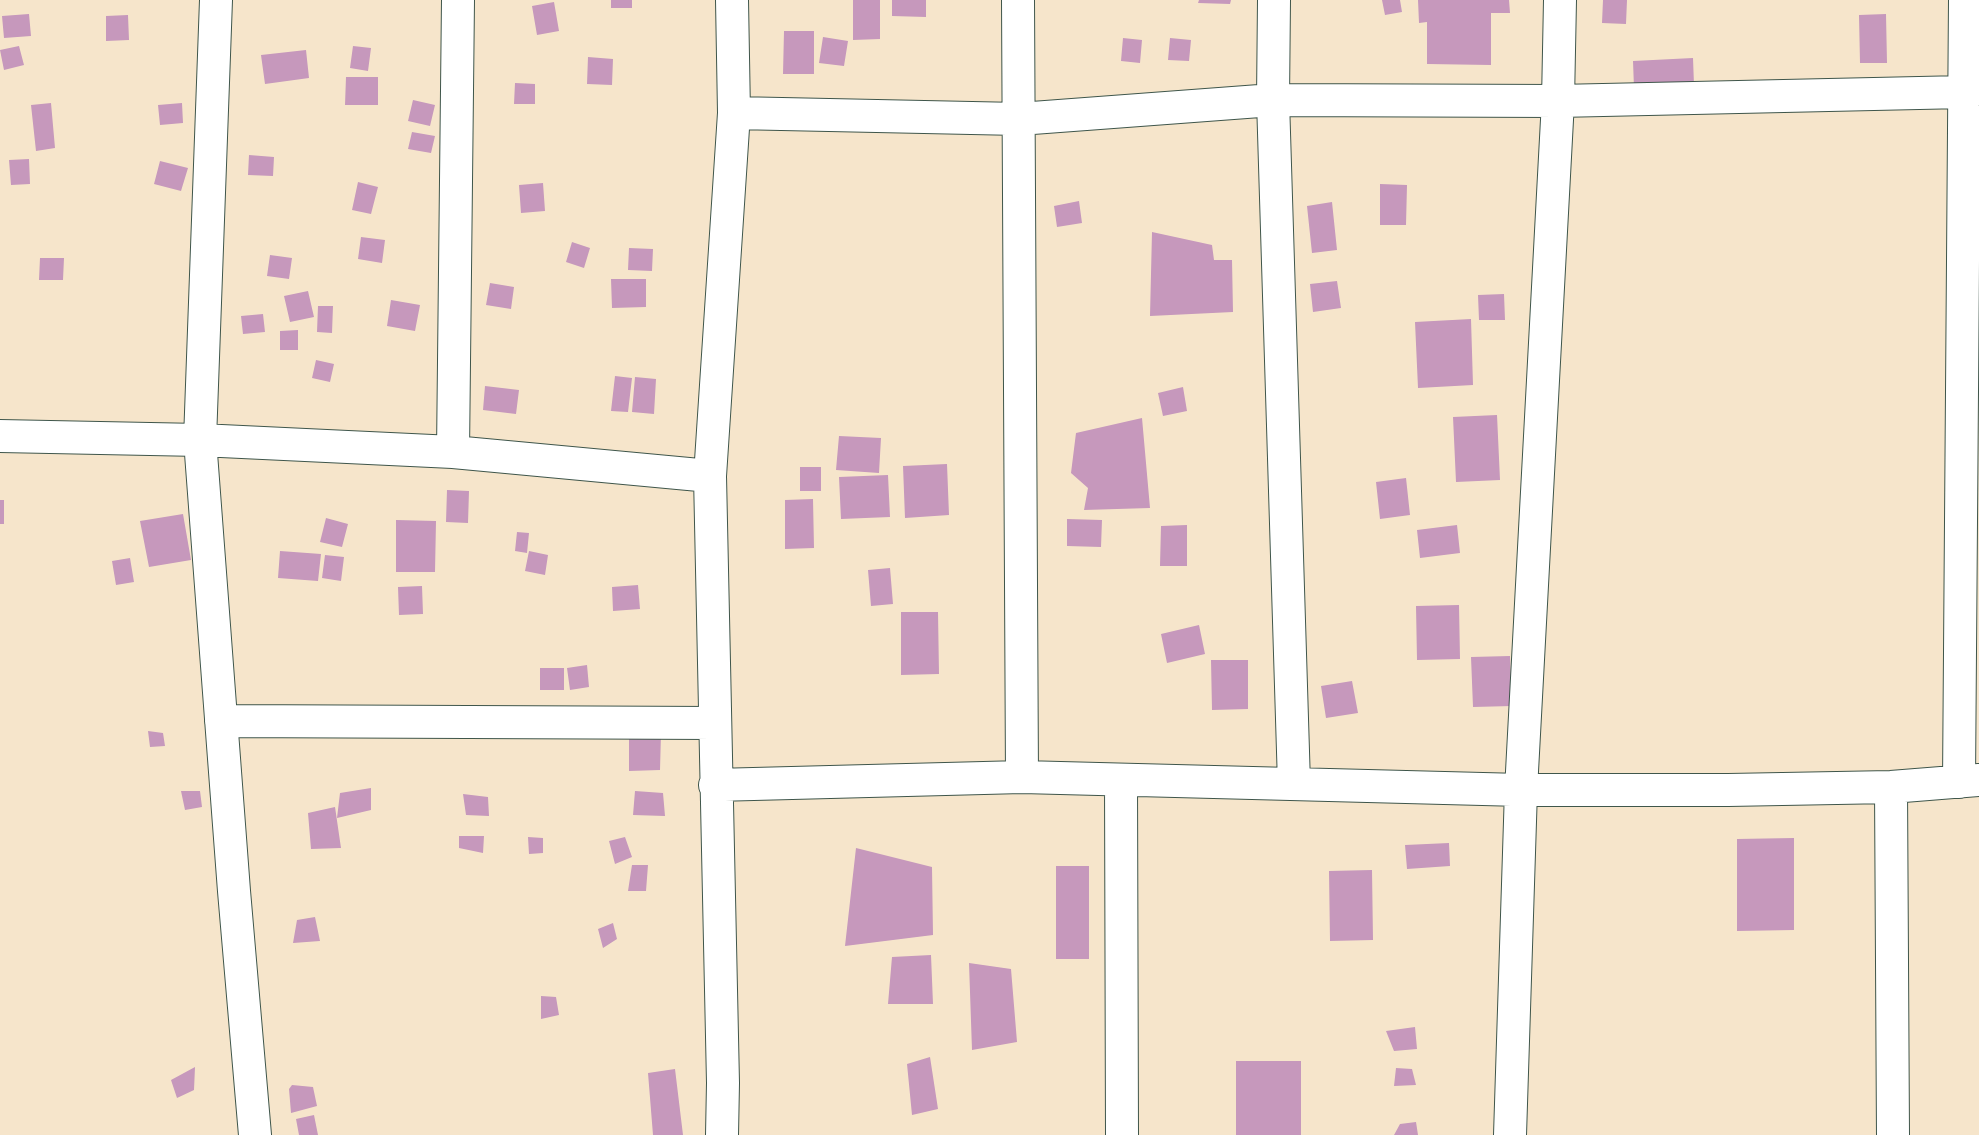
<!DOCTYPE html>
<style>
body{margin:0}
canvas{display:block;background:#f6e5cb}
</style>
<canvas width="1979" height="1135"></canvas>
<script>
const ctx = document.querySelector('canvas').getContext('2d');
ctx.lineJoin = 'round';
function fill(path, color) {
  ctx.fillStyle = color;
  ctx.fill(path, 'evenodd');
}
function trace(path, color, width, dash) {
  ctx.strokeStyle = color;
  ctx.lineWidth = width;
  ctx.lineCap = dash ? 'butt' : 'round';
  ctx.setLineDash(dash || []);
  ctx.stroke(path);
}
fill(new Path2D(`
 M 611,0 L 632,0 L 632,8 L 611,8 Z
 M 853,0 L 880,0 L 880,39 L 853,40 Z
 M 892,0 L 926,0 L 926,17 L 892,16 Z
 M 1199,0 L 1231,0 L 1230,4 L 1198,3 Z
 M 1382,0 L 1400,0 L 1402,12 L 1385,15 Z
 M 1418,0 L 1509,0 L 1510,13 L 1491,13 L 1491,65 L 1427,64 L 1427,22 L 1419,23 Z
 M 1603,0 L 1627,0 L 1626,24 L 1602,23 Z
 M 554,2 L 559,31 L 537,35 L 532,6 Z
 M 29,14 L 31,36 L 4,38 L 2,16 Z
 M 1886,14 L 1887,63 L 1860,63 L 1859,15 Z
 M 128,15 L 129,40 L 106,41 L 106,16 Z
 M 784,31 L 814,31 L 814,74 L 783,74 Z
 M 823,37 L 848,41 L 844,66 L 819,63 Z
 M 1123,38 L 1142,40 L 1140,63 L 1121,61 Z
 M 1170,38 L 1191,40 L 1189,61 L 1168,60 Z
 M 19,46 L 24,65 L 4,70 L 0,50 Z
 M 353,46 L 371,48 L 368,71 L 350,68 Z
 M 306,50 L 309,78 L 265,84 L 261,55 Z
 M 588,57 L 613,59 L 612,85 L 587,84 Z
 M 1693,58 L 1694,85 L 1634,88 L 1633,61 Z
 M 346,77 L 378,77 L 378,105 L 345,105 Z
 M 515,83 L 535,84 L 535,104 L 514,104 Z
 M 413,100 L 435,105 L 430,126 L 408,121 Z
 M 51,103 L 55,148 L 36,151 L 31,105 Z
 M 182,103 L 183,123 L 160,125 L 158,105 Z
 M 412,132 L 435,136 L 431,153 L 408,149 Z
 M 249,155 L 274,157 L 273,176 L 248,175 Z
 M 29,159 L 30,184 L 11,185 L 9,160 Z
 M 160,161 L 188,168 L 181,191 L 154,184 Z
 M 358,182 L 378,187 L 371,214 L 352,210 Z
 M 543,183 L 545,211 L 521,213 L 519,185 Z
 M 1380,184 L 1407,185 L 1406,225 L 1380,225 Z
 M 1079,201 L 1082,223 L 1057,227 L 1054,206 Z
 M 1332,202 L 1337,250 L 1312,253 L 1307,206 Z
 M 1152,232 L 1212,245 L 1214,260 L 1232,260 L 1233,312 L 1150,316 Z
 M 361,237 L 385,240 L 382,263 L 358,259 Z
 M 572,242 L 590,248 L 584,268 L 566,262 Z
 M 629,248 L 653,249 L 652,271 L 628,270 Z
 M 270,255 L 292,258 L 289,279 L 267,276 Z
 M 40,258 L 64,258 L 63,280 L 39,280 Z
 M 611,279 L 646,279 L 646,307 L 612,308 Z
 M 1337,281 L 1341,308 L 1313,312 L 1310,284 Z
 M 490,283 L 514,287 L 511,309 L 486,305 Z
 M 308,291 L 314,317 L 290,322 L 284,296 Z
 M 1504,294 L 1505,320 L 1479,320 L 1478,295 Z
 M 391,300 L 420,305 L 415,331 L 387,326 Z
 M 318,306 L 333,306 L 332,333 L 317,332 Z
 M 263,314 L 265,332 L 243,334 L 241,316 Z
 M 1471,319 L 1473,385 L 1418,388 L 1415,322 Z
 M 298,330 L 298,350 L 280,350 L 280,331 Z
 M 316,360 L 334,364 L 330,382 L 312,378 Z
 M 615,376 L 632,378 L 628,412 L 611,411 Z
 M 635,377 L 656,379 L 654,414 L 632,412 Z
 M 485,386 L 519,390 L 516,414 L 483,410 Z
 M 1183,387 L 1187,411 L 1163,416 L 1158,393 Z
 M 1497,415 L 1500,480 L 1456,482 L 1453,417 Z
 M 1142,418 L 1150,508 L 1084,510 L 1088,488 L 1071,473 L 1076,433 Z
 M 839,436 L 881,438 L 879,473 L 836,470 Z
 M 947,464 L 949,515 L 905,518 L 903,466 Z
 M 800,467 L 821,467 L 821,491 L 800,491 Z
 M 888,475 L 890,517 L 841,519 L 839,477 Z
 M 1406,478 L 1410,515 L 1380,519 L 1376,482 Z
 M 447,490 L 469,491 L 468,523 L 446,522 Z
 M 813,499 L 814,548 L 785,549 L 785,500 Z
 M 0,500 L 4,500 L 4,524 L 0,524 Z
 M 183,514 L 191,560 L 149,567 L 140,521 Z
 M 326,518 L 348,524 L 342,547 L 320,542 Z
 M 1067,519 L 1102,520 L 1101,547 L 1067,546 Z
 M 396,520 L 436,521 L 435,572 L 396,572 Z
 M 1187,525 L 1187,566 L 1160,566 L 1161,526 Z
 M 1457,525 L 1460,553 L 1420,558 L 1417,530 Z
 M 517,532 L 529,533 L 527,553 L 515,551 Z
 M 280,551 L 321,554 L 318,581 L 278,578 Z
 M 529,551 L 548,555 L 545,575 L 525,571 Z
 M 325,555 L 344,557 L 341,581 L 322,578 Z
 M 130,558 L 134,582 L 116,585 L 112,561 Z
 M 890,568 L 893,604 L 871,606 L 868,570 Z
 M 638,585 L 640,609 L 613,611 L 612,587 Z
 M 422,586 L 423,614 L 399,615 L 398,587 Z
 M 1459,605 L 1460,659 L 1417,660 L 1416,606 Z
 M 901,612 L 938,612 L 939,674 L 901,675 Z
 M 1199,625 L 1205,654 L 1167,663 L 1161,634 Z
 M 1510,656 L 1512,706 L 1473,707 L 1471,657 Z
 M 1211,660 L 1248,660 L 1248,709 L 1212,710 Z
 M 587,665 L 589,687 L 570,690 L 567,668 Z
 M 540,668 L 564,668 L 564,690 L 540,690 Z
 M 1352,681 L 1358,713 L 1326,718 L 1321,686 Z
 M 148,731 L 163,733 L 165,746 L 150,747 Z
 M 629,732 L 661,733 L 660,770 L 629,771 Z
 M 371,788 L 371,810 L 337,818 L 340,793 Z
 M 181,791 L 200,791 L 202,807 L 185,810 Z
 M 635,791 L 663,793 L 665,816 L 633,815 Z
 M 463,794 L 488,797 L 489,816 L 466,815 Z
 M 335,807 L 341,848 L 311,849 L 308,813 Z
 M 459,836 L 484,836 L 483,853 L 459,848 Z
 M 528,837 L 543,838 L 543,853 L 529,854 Z
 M 625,837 L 632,857 L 615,864 L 609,841 Z
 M 1794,838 L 1794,930 L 1737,931 L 1737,839 Z
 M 1449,843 L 1450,866 L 1407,869 L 1405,845 Z
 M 856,848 L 932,867 L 933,935 L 845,946 Z
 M 632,865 L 648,865 L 646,891 L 628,891 Z
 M 1056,866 L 1089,866 L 1089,959 L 1056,959 Z
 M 1372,870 L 1373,940 L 1330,941 L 1329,871 Z
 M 315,917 L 320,941 L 293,943 L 297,920 Z
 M 613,923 L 617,939 L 603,948 L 598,929 Z
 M 931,955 L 933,1004 L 888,1004 L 892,957 Z
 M 969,963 L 1011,969 L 1017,1042 L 972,1050 Z
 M 541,996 L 556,997 L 559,1015 L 541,1019 Z
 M 1415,1027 L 1417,1049 L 1394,1051 L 1386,1031 Z
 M 930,1057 L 938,1109 L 912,1115 L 907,1064 Z
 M 1236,1061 L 1301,1061 L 1301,1135 L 1236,1135 Z
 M 195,1067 L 194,1090 L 177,1098 L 171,1080 Z
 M 1396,1068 L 1412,1069 L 1416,1085 L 1394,1086 Z
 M 675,1069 L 683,1135 L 653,1135 L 648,1073 Z
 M 292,1085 L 313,1087 L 317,1106 L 291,1113 L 289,1089 Z
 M 314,1115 L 318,1135 L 299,1135 L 296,1119 Z
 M 1416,1122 L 1418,1135 L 1394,1135 L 1400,1124 Z`), '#c698bc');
const minor = new Path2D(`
 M 216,0 L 200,440 L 234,891 L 255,1135
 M 1018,0 L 1022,777
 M 1274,0 L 1273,100 L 1294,784
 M 734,113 L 1019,119 L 1273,100 L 1558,101 L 1964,92 L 1979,89
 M 0,436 L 200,440 L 453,452 L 710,476
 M 453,452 L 458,0
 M 221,721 L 715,723
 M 1121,780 L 1122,1135
 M 1959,782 L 1965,0
 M 715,785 L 1022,777 L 1521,790 L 1728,790 L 1891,787 L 1979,780
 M 1891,787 L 1893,1135
 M 722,1135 L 723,1083 L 710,476 L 734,113 L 732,0
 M 1510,1135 L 1521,790 L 1558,101 L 1560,0`);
trace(minor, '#3f564b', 34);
trace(minor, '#fff', 32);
</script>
